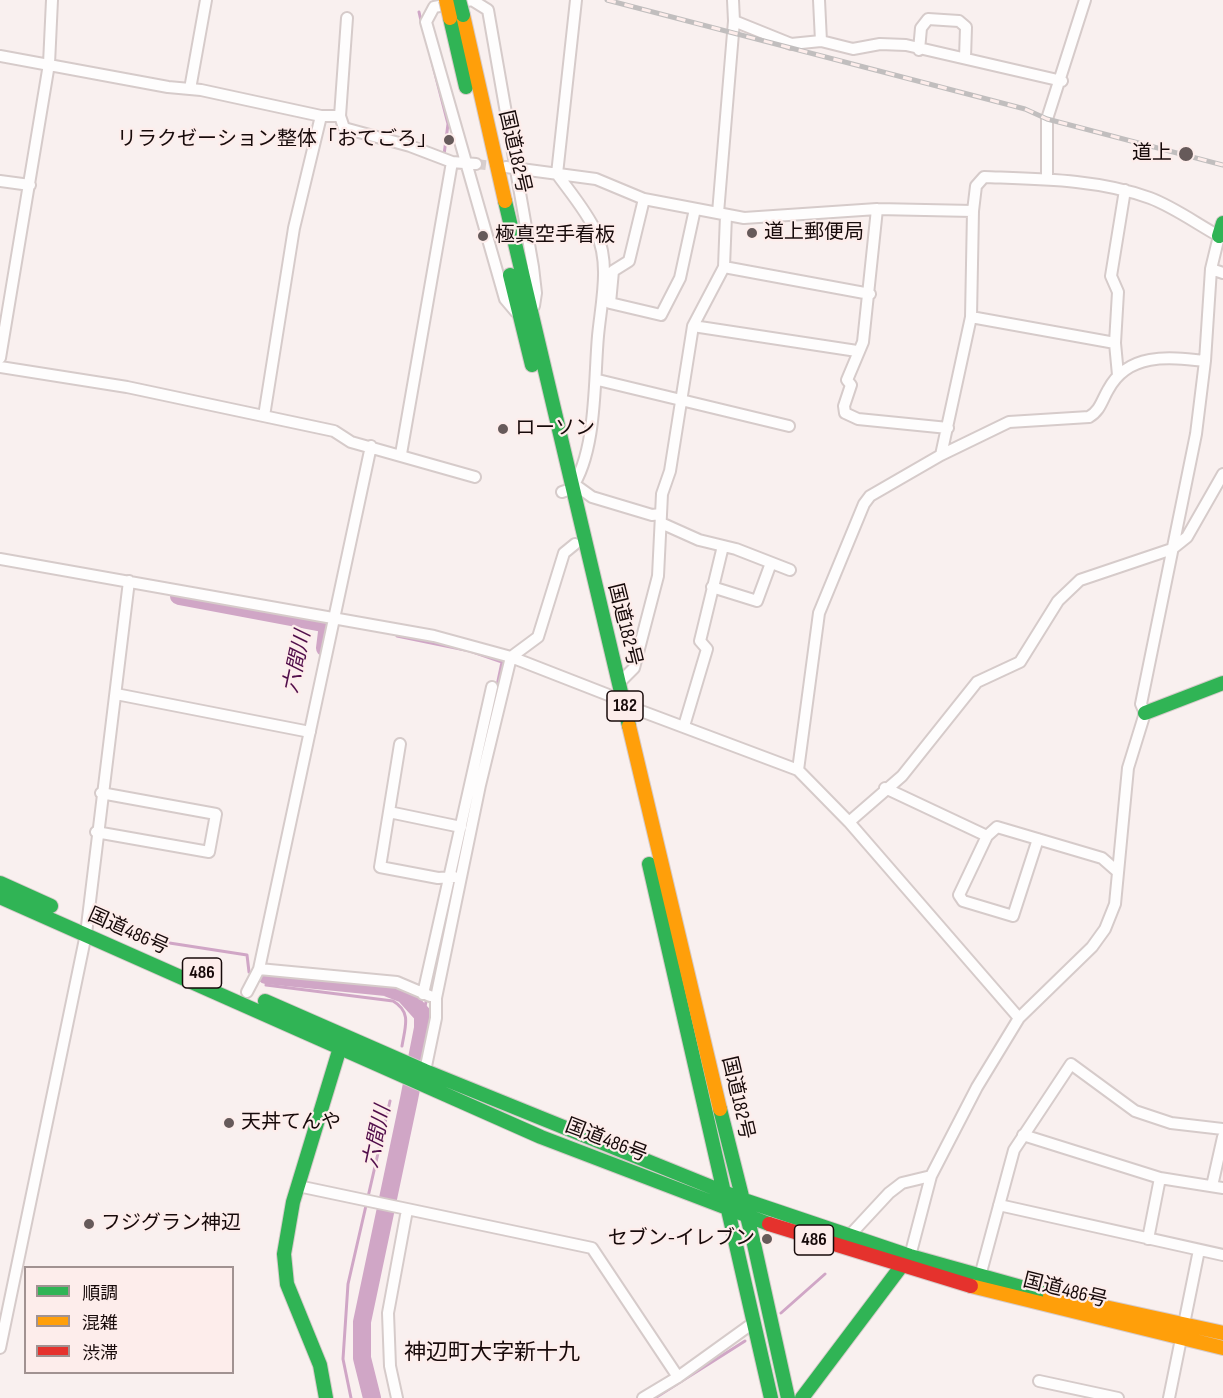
<!DOCTYPE html>
<meta charset="utf-8">
<style>
body{margin:0}
#map{position:relative;width:1223px;height:1398px;overflow:hidden;background:#f9f0ef;font-family:"Sofia Sans Condensed","Noto Sans JP",sans-serif}
canvas{display:block}
.legend{position:absolute;left:24px;top:1266px;width:210px;height:108px;box-sizing:border-box;background:#fdedeb;border:2px solid #a19291;margin:0;padding:8px 10px;list-style:none;font-size:18px;color:#170a0a}
.legend li{display:flex;align-items:center;gap:12px;height:30px}
.legend b{width:30px;border:2px solid #a19291}
</style>
<div id="map">
<canvas width="1223" height="1398"></canvas>
<ul class="legend">
<li><b style="height:8px;background:#30b455"></b>順調</li>
<li><b style="height:8px;background:#ff9f0a"></b>混雑</li>
<li><b style="height:8px;background:#e5322d"></b>渋滞</li>
</ul>
</div>
<script>
const ctx = document.querySelector('canvas').getContext('2d');
ctx.lineJoin = 'round';
function trace(path, color, width, dash) {
  ctx.strokeStyle = color;
  ctx.lineWidth = width;
  ctx.lineCap = dash ? 'butt' : 'round';
  ctx.setLineDash(dash || []);
  ctx.stroke(path);
}
function drawText(font, color, halo, rows, align = 'center') {
  ctx.font = font + ' "Sofia Sans Condensed","Noto Sans JP",sans-serif';
  ctx.lineWidth = 4.5;
  ctx.setLineDash([]);
  ctx.textBaseline = 'middle';
  ctx.strokeStyle = halo;
  ctx.fillStyle = color;
  for (const [text, x, y, turn = 0] of rows) {
    ctx.save();
    ctx.translate(x, y);
    ctx.rotate((+turn || 0) * Math.PI / 180);
    ctx.textAlign = isNaN(turn) ? turn : align;
    if (halo) ctx.strokeText(text, 0, 0);
    ctx.fillText(text, 0, 0);
    ctx.restore();
  }
}
trace(new Path2D(`
 M 419,12 L 422,25
 M 431,58 L 448,124 L 444,155
 M 397,636 L 470,651 L 502,662 L 485,742
 M 456,874 L 466,827
 M 163,942 L 247,955 L 249,972
 M 266,985 L 393,1001 C 412,1012 405,1027 402,1046
 M 423,1015 L 454,880
 M 781,1313 L 825,1274
 M 351,1398 L 343,1359 L 348,1284 L 390,1101
 M 655,1398 L 745,1341`), '#d0a6c6', 3);
trace(new Path2D(`
 M 179,596 L 328,624 L 325,648
 M 266,975 L 386,987 L 404,994 L 423,1015 L 423,1028 L 409,1099 L 362,1322 L 362,1358 L 372,1398`), '#d0a6c6', 18);
trace(new Path2D(`
 M 476,164 L 502,167`), '#d7cecd', 10, [10, 5]);
const street = new Path2D(`
 M 819,0 L 821,41
 M 347,18 L 340,116 L 344,128 L 410,146 L 452,162 L 476,164
 M 734,21 L 791,44 L 821,41 L 853,49 L 880,44 L 906,45 L 1062,81
 M 919,50 L 921,28 L 928,19 L 959,21 L 966,27 L 965,58
 M 0,56 L 168,87 L 201,90 L 321,116 L 340,116
 M 190,89 L 206,0
 M 506,167 L 596,179 L 644,199 L 744,218 L 877,209 L 973,211 L 976,186 L 984,177 C 1039,179 1098,179 1150,198 C 1174,207 1197,224 1219,236 L 1211,269 L 1205,361 L 1196,434 L 1141,704 L 1145,713 L 1128,768 L 1115,904 L 1105,929 L 1092,947 L 1019,1018 L 977,1087 L 931,1176 L 910,1256
 M 1047,179 L 1047,119 L 1085,0
 M 0,181 L 30,185
 M 644,199 L 629,261 L 613,271 L 610,303 L 661,315 L 680,278 L 695,209
 M 877,209 L 863,342 L 847,380 L 851,385 L 844,406 L 845,413 L 858,419 L 948,428
 M 718,213 L 734,21 L 733,0
 M 724,267 L 870,294
 M 1211,269 L 1223,273
 M 516,312 L 505,299 L 426,22 L 434,7 L 472,0 L 488,10 L 533,267 L 536,293 L 534,306
 M 971,317 L 1115,343
 M 693,326 L 857,351
 M 0,358 L 49,64 L 52,0
 M 0,367 L 127,387 L 334,431 L 351,442 L 475,477
 M 1118,375 L 1115,343 L 1118,292 L 1111,276 L 1125,190
 M 598,380 L 789,426
 M 264,416 L 294,228 L 321,116
 M 401,454 L 452,162
 M 941,455 L 971,317 L 973,211
 M 574,484 L 592,497 L 652,515 L 661,514
 M 562,492 L 571,489 C 597,452 594,380 598,336 C 601,303 611,264 596,232 C 587,212 570,192 557,174 L 576,0
 M 661,523 L 699,540 L 736,549 L 790,570
 M 0,559 L 434,636 L 511,657 L 611,696 L 625,705 L 798,770 L 849,822 L 1019,1018
 M 712,587 L 757,601 L 771,563
 M 619,683 L 634,668 L 658,576 L 662,494 L 670,471 L 693,326 L 724,267 L 726,215
 M 116,694 L 310,732
 M 684,726 L 707,649 L 700,641 L 723,546
 M 400,744 L 380,867 L 438,878 L 454,877
 M 798,770 L 819,613 L 864,504 L 870,496 L 941,455 L 1009,422 L 1089,417 C 1100,411 1102,400 1108,390 C 1128,352 1169,357 1205,361
 M 885,788 L 987,836 L 997,827 L 1102,858 L 1118,872
 M 389,812 L 461,827
 M 849,822 L 902,776 L 977,682 L 1020,662 L 1058,601 L 1080,580 L 1172,549 L 1187,537 L 1223,474
 M 96,832 L 209,852 L 216,814 L 101,793
 M 987,836 L 959,895 L 963,901 L 1013,916 L 1038,839
 M 259,969 L 371,446
 M 247,992 L 259,969 L 397,982 L 430,996
 M 423,994 L 492,687
 M 425,1071 L 436,1018 L 436,998 L 480,785 L 511,657 L 538,637 L 564,553 L 575,544
 M 1023,1135 L 1160,1178 L 1223,1188
 M 298,1186 L 592,1248 L 678,1377
 M 1212,1186 L 1223,1137
 M 999,1205 L 1223,1255
 M 850,1235 L 889,1193 L 902,1183 L 931,1176
 M 1148,1239 L 1160,1178
 M 980,1276 L 1014,1150 L 1071,1064 L 1135,1111 L 1171,1123 L 1223,1129
 M 0,1348 L 86,934 L 129,581
 M 1039,1381 L 1118,1398
 M 397,1398 L 390,1366 L 388,1313 L 407,1210
 M 643,1398 L 678,1377 L 753,1323
 M 1169,1398 L 1199,1250`);
const fast = new Path2D(`
 M 450,18 L 466,87
 M 505,201 L 629,726
 M 1219,236 L 1223,223
 M 510,275 L 532,365
 M 1145,713 L 1223,683
 M 649,864 L 771,1398
 M 0,883 L 51,906
 M 0,897 L 541,1137 L 769,1224
 M 265,1001 L 425,1071 L 741,1199 L 910,1256 L 1050,1295
 M 720,1109 L 754,1244 L 788,1398
 M 326,1398 L 320,1365 L 287,1284 L 284,1254 L 293,1202 L 342,1041
 M 802,1398 L 906,1260`);
const slow = new Path2D(`
 M 463,15 L 505,201
 M 629,726 L 720,1109
 M 971,1286 L 1223,1348
 M 1050,1295 L 1223,1333`);
const jam = new Path2D(`
 M 769,1224 L 971,1286`);
trace(street, '#d6cbca', 14);
trace(fast, '#d6cbca', 16);
trace(slow, '#d6cbca', 16);
trace(jam, '#d6cbca', 16);
trace(street, '#fefdfd', 10);
trace(fast, '#30b455', 14);
trace(slow, '#ff9f0a', 14);
trace(jam, '#e5322d', 14);
const rail = new Path2D(`
 M 607,0 L 1025,109 L 1047,119 L 1223,165`);
trace(rail, '#c1bebe', 5);
trace(rail, '#fdedeb', 3, [9]);
const fastBridge = new Path2D(`
 M 459,0 L 463,15`);
const slowBridge = new Path2D(`
 M 446,0 L 450,18`);
trace(fastBridge, '#d6cbca', 16, []);
trace(slowBridge, '#d6cbca', 16, []);
trace(fastBridge, '#30b455', 14);
trace(slowBridge, '#ff9f0a', 14);
for (const [x, y, r, color] of [
 [449,140,6,"#665a5a"],
 [1186,154,8,"#665a5a"],
 [752,233,6,"#665a5a"],
 [483,236,6,"#665a5a"],
 [503,429,6,"#665a5a"],
 [229,1123,6,"#665a5a"],
 [89,1224,6,"#665a5a"],
 [767,1239,6,"#665a5a"]
]) {
  const dot = new Path2D();
  dot.arc(x, y, r, 0, 2 * Math.PI);
  ctx.fillStyle = color;
  ctx.fill(dot);
  trace(dot, '#fdedeb', 2);
}
for (const [x, y, w] of [
 [625,706,36],
 [202,973,39],
 [814,1240,39]
]) {
  const box = new Path2D();
  box.roundRect(x - w / 2, y - 15, w, 30, 4.5);
  ctx.fillStyle = '#fdedeb';
  ctx.fill(box);
  trace(box, '#170a0a', 1.5);
}
drawText('bold 18px', '#170a0a', null, [
 ["182",625,706],
 ["486",202,973],
 ["486",814,1240]
]);
drawText('20px', '#170a0a', '#fdedeb', [
 ["リラクゼーション整体「おてごろ」",437,140,"right"],
 ["道上",1172,154,"right"],
 ["道上郵便局",764,233],
 ["極真空手看板",495,236],
 ["ローソン",515,429],
 ["天丼てんや",241,1123],
 ["フジグラン神辺",101,1224],
 ["セブン-イレブン",755,1239,"right"]
], 'left');
drawText('20px', '#170a0a', '#fdedeb', [
 ["国道182号",514,152,77],
 ["国道182号",624,625,76],
 ["国道486号",128,932,24],
 ["国道182号",737,1098,77],
 ["国道486号",606,1141,21],
 ["国道486号",1065,1291,14]
]);
drawText('italic 21px', '#510e4b', '#fdedeb', [
 ["六間川",298,662,-78],
 ["六間川",378,1137,-78]
]);
drawText('22px', '#170a0a', '#fdedeb', [
 ["神辺町大字新十九",492,1353]
]);
</script>
